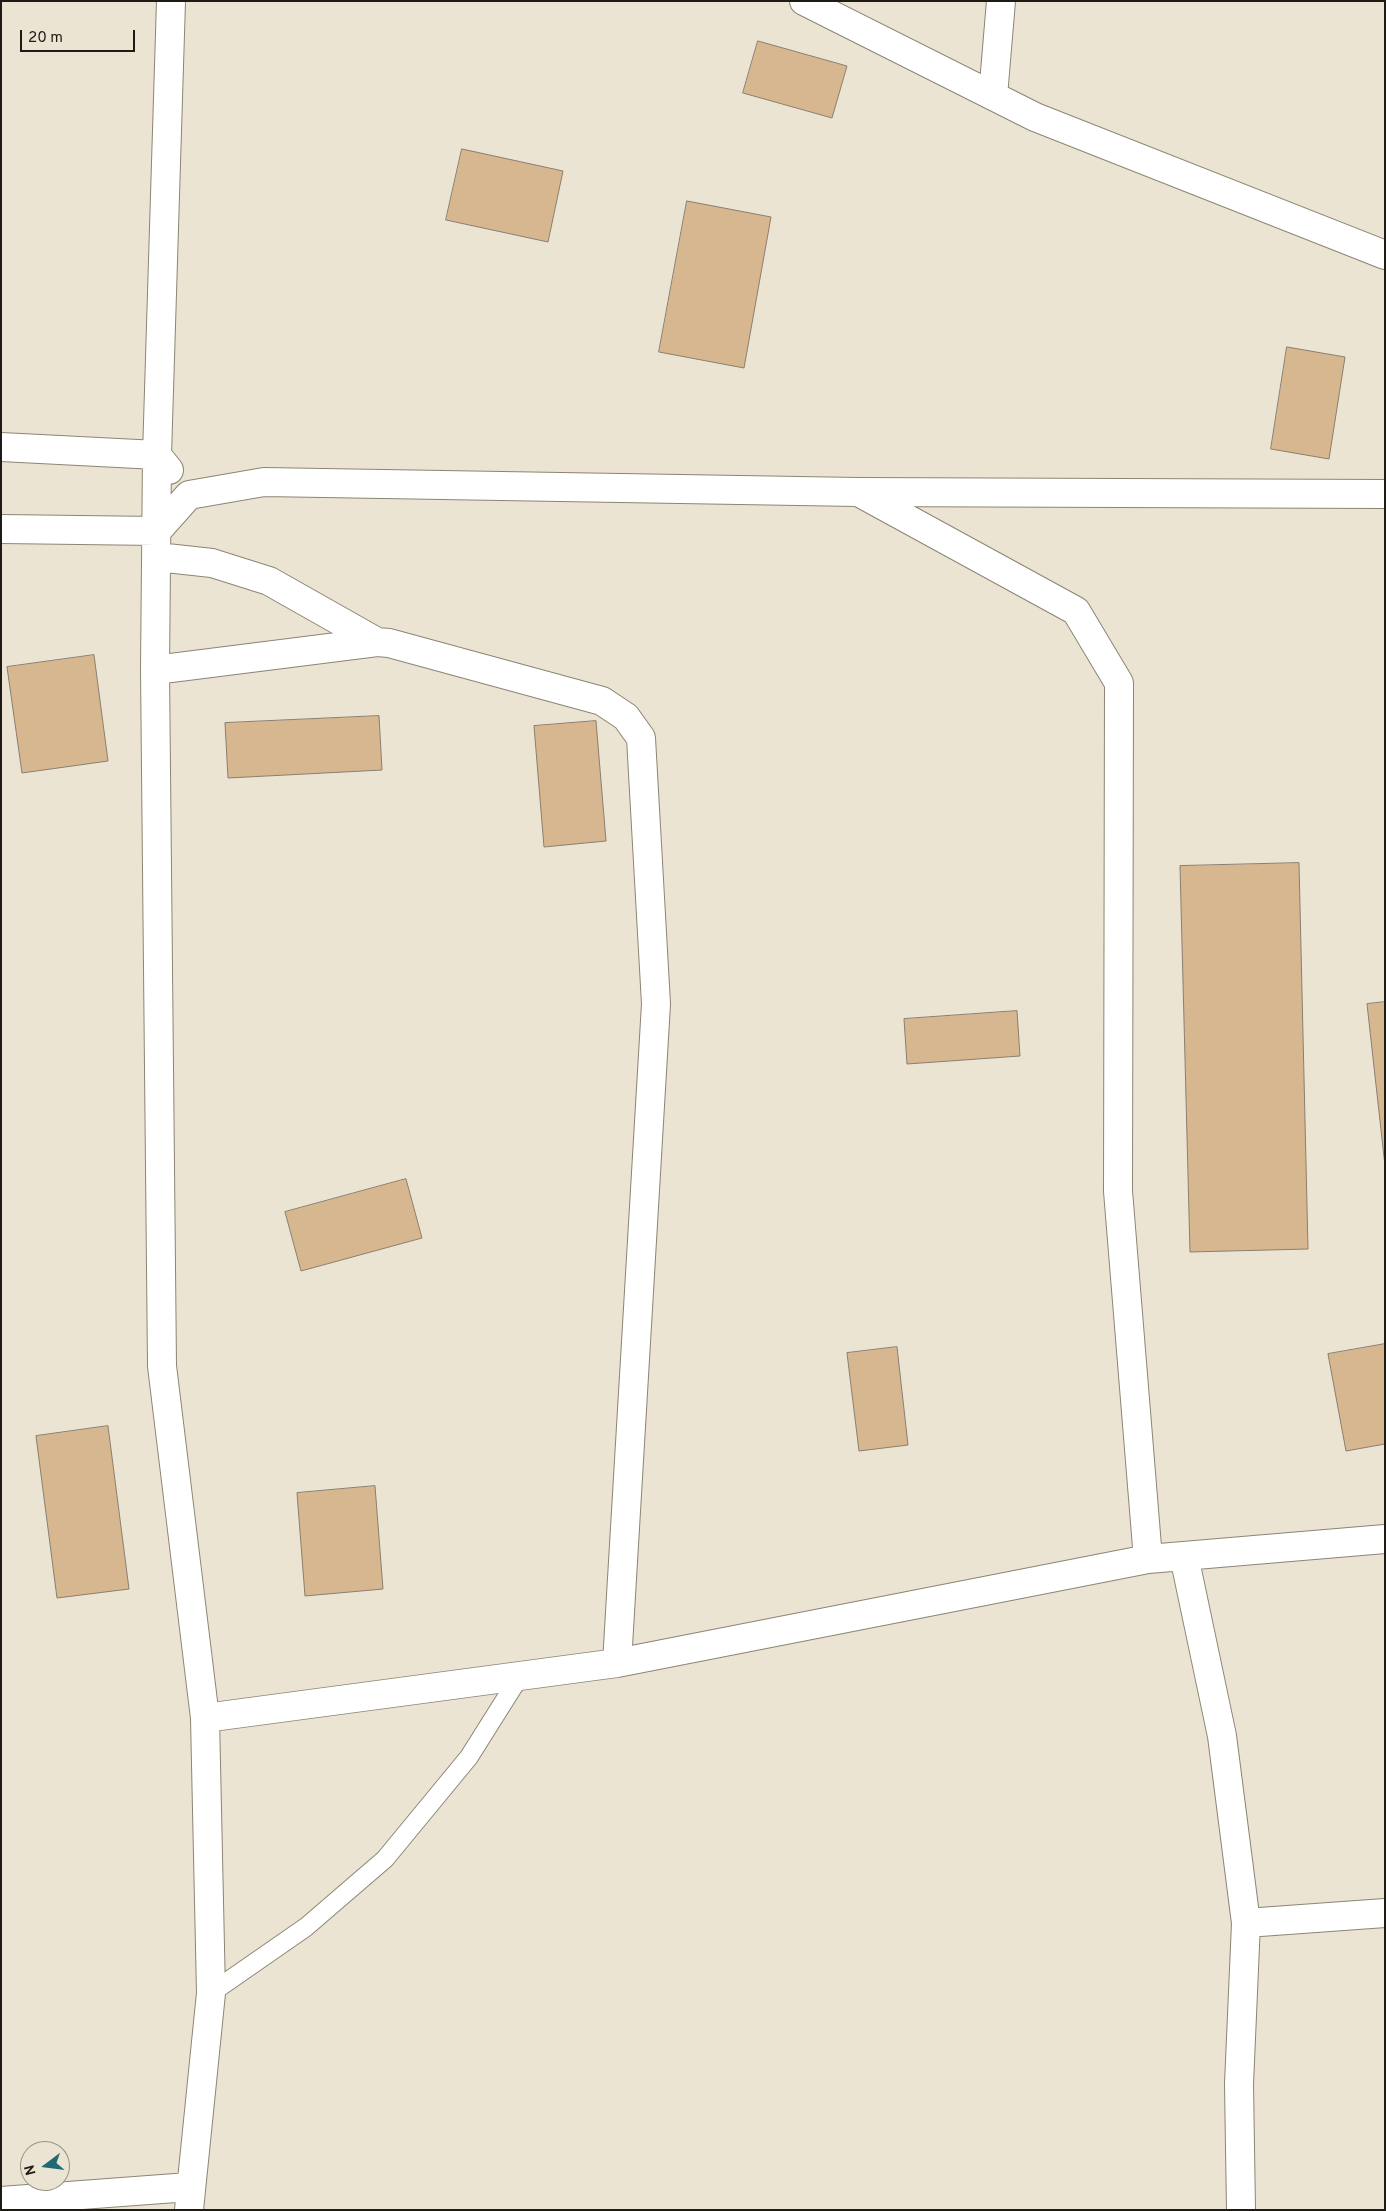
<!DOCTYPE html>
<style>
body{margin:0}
#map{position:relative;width:1386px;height:2211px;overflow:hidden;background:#ece4d2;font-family:Overpass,sans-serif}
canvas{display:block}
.frame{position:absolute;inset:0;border:2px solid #1e1b14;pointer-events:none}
.north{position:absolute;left:20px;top:2141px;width:50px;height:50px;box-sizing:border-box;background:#ece4d2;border:1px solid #9a9486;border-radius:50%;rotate:255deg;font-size:14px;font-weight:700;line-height:20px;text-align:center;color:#1e1b14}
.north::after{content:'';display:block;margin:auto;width:18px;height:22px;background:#206a74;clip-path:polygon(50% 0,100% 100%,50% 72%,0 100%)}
.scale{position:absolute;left:20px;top:30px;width:115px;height:22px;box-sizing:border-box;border:2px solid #1e1b14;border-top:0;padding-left:6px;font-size:15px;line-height:18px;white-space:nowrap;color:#1e1b14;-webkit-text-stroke:4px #ece4d2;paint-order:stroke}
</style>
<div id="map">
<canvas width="1386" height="2211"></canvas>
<div class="frame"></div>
<div class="north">N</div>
<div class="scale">20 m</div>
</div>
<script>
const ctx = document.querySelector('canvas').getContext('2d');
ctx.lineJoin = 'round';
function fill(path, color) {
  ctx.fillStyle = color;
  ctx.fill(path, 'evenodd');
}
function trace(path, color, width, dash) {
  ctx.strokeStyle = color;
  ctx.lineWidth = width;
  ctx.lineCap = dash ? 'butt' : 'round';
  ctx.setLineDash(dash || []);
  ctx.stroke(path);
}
const building = new Path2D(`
 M 758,41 L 847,66 L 832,118 L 743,93 Z
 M 462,149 L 563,171 L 548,242 L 446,220 Z
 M 687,201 L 771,217 L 744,368 L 659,352 Z
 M 1287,347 L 1345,357 L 1329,459 L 1271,449 Z
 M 94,655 L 108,761 L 22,773 L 7,667 Z
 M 379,716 L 382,770 L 228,778 L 225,723 Z
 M 596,721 L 606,841 L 544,847 L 534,726 Z
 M 1299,863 L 1308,1249 L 1190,1252 L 1180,866 Z
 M 1385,1002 L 1385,1166 L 1367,1004 Z
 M 1017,1011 L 1020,1056 L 907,1064 L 904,1019 Z
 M 406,1179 L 422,1238 L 301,1271 L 285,1212 Z
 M 1385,1344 L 1385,1444 L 1346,1451 L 1328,1354 Z
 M 897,1347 L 908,1445 L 859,1451 L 847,1353 Z
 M 108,1426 L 129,1589 L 57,1598 L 36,1436 Z
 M 375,1486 L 383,1589 L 305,1596 L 297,1493 Z`);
fill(building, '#d7b78f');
trace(building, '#8a7e70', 1);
const lane = new Path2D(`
 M 211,1993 L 306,1927 L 385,1859 L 469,1757 L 520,1676`);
const street = new Path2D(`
 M 171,1 L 157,455 L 155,670 L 162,1366 L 205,1718 L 211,1993 L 189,2210
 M 804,1 L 1035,117 L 1385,255
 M 993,96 L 1001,1
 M 1,447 L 157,455 L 169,470
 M 862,494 L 1076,611 L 1119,683 L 1118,1191 L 1148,1559
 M 1,529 L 157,531 L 189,495 L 264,482 L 858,492 L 1385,494
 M 157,557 L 212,563 L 269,581 L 377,642
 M 155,670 L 377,642 L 389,643 L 602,701 L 626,717 L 641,738 L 656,1004 L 617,1663
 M 1184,1556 L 1222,1736 L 1246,1923 L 1239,2084 L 1241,2210
 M 205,1718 L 617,1663 L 1148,1559 L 1385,1539
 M 1246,1923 L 1385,1913
 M 1,2201 L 189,2187`);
trace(lane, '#8c8574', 20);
trace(street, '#8c8574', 30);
trace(lane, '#fff', 18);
trace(street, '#fff', 28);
</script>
